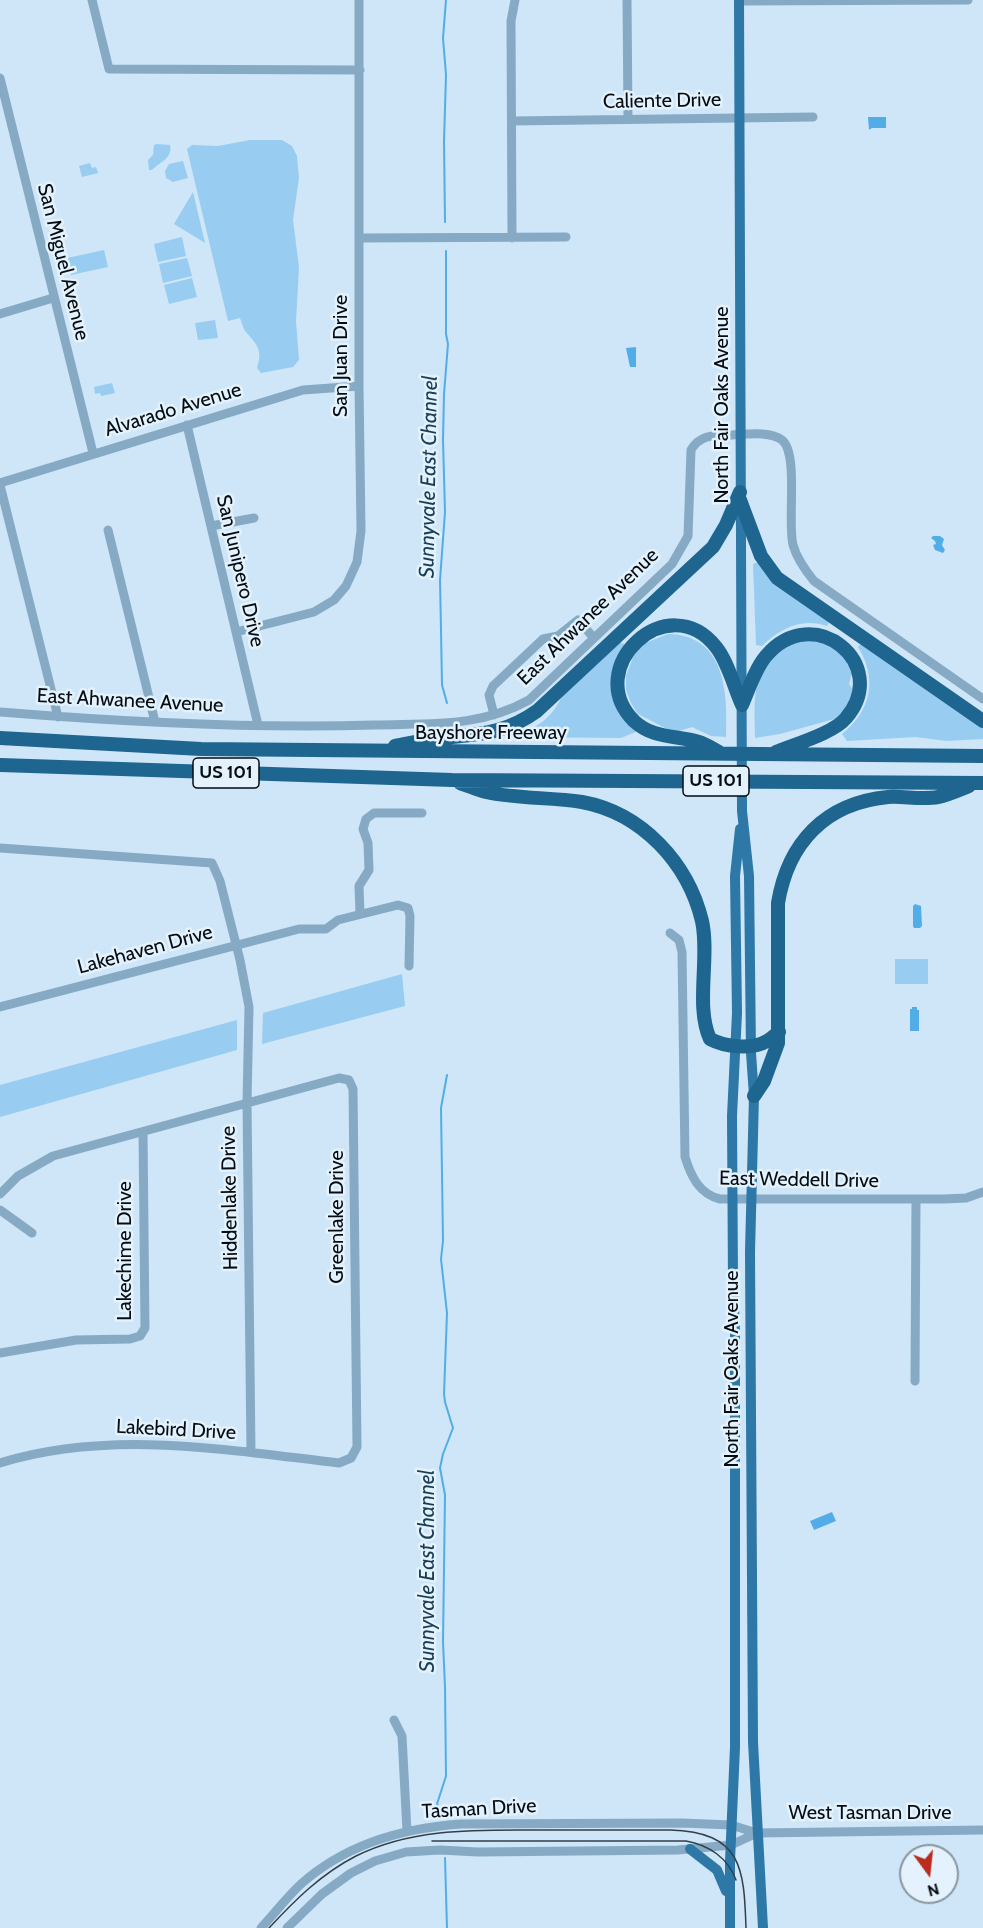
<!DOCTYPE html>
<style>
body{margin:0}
#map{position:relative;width:983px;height:1928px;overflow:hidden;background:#cee6f8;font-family:Cabin,sans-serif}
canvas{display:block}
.north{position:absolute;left:899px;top:1844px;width:60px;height:60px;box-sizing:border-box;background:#e3f2fc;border:2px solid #8a969e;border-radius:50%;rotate:165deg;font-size:16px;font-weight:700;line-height:24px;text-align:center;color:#050c12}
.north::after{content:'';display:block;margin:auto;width:21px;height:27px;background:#b92c1e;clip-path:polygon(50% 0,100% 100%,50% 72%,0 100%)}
</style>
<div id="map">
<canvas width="983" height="1928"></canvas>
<div class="north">N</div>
</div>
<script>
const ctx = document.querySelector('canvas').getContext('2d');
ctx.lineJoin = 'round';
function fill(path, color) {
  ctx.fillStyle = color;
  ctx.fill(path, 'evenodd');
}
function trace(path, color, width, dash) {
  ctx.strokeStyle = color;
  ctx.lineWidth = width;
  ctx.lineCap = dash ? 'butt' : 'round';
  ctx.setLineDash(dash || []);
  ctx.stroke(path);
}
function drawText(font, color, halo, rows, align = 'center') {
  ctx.font = font + ' Cabin,sans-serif';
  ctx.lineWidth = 5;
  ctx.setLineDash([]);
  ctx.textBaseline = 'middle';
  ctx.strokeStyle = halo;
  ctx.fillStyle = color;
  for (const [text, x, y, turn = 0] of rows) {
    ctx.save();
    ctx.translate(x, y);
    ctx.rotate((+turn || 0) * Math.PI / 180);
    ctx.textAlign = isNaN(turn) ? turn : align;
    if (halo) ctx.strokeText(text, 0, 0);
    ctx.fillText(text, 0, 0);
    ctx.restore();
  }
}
fill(new Path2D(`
 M 250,140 L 282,140 L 292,146 L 297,156 L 299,178 L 293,220 L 299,267 L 296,321 L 299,360 L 293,367 L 261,373 L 257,368 C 263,349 257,345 246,332 C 243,329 242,323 240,318 L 228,321 L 187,149 L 192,145 L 218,146 Z
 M 157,144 L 170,145 C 173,158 160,162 152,170 L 149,170 L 148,160 L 153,155 L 154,145 Z
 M 183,161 L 188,178 L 173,182 L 166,178 L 165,171 L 169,164 Z
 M 90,163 L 92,168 L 96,167 L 98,173 L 82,177 L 79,166 Z
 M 193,192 L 205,243 L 174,224 Z
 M 182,237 L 186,256 L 158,262 L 154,244 Z
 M 104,250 L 108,267 L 71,275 L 67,258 Z
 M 187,258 L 192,276 L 163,283 L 159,264 Z
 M 192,278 L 197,297 L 169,304 L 164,285 Z
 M 215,320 L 218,338 L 198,340 L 195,323 Z
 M 112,383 L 115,393 L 101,396 L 100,393 L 95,394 L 94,387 Z
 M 761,561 L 831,619 L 827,626 C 802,617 779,629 762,646 L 756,645 L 753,564 Z
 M 668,634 C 725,635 728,692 726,737 L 711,736 L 692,727 L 679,731 L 667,729 L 638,714 L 631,703 L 626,690 L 626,676 L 635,652 L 643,644 Z
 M 798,638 L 830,642 L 853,669 L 849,684 L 853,690 L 849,705 L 838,718 L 780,734 L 755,738 C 755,709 750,675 775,654 C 782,648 791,643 798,638 Z
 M 863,641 L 919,680 C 929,696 942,698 958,707 C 967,712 975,718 983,723 L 983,739 L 946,741 L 916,737 L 847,741 L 842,734 C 871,711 878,679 858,647 Z
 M 620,642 L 624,644 L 624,648 L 615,666 L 638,731 L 621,738 L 518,737 L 516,735 C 522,730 528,731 534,727 C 546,721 556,710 561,698 Z
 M 895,959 L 928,959 L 928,984 L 895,984 Z
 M 402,974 L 405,1006 L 262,1044 L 263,1013 Z
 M 237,1020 L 237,1050 L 0,1117 L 0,1085 Z`), '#99ccf1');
fill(new Path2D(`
 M 868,117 L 886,117 L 886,128 L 872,128 L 869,130 Z
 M 636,347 L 636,367 L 630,367 L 626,348 Z
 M 933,536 L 940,536 L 944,539 L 942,545 L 945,550 L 943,553 L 935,550 L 933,545 L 936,544 L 935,541 L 931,538 Z
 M 915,904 L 921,906 L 922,926 L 920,928 L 914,928 L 913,926 L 913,906 Z
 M 912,1007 L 917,1007 L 917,1010 L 919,1010 L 919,1031 L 910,1031 L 910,1009 L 912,1009 Z
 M 832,1512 L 836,1521 L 814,1530 L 810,1521 Z`), '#52ade7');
trace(new Path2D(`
 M 445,222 L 444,141 L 446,75 L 443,38 L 446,0
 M 446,251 L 446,334 L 448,344 L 444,394 L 443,440 L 445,512 L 440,580 L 441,630 L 442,685 L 447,703
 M 441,1817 L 437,1804 L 446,1776 L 445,1687 L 443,1642 L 445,1495 L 440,1468 L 443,1454 L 453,1428 L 445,1402 L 444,1394 L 447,1313 L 441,1259 L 443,1241 L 441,1108 L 447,1075
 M 445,1858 L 447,1928`), '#52ade7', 2);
trace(new Path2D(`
 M 92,0 L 109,69 L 360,70
 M 627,0 L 628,119
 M 739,1 L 968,0
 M 0,78 L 93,453
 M 512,121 L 813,117
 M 360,238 L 566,237
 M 512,238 L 511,21 L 515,0
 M 0,314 L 53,298
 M 187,425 L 258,725
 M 0,483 L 303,390 L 359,386
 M 0,485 L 58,717
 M 211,526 L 254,518
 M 108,530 L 155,722
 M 236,632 L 314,612 L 334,600 L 346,586 L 357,562 L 361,531 L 359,386 L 359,0
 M 0,712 C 124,722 249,729 374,725 C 429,723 479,728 529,700 L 672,564 L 688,536 L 691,450 C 699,436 712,435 727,435 C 742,435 769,430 782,440 C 799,454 787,521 793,545 C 797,559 805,570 814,581 L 983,699
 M 494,715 L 489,695 L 493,686 L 543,639 L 558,636 L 578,620 L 594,638
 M 0,848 L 212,863 L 220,881 L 240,960 L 249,1007 L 247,1103 L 251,1452
 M 360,914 L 359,886 L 369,870 L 368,843 L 363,829 L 366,819 L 374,813 L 422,813
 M 670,933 L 679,940 L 682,952 L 685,1157 C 691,1176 699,1194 720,1199 L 944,1199 L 966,1198 L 983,1192
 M 0,1007 L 299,929 L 326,929 L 338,920 L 398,905 L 408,908 L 410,916 L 409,966
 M 0,1194 L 18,1176 L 53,1156 L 339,1078 L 349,1080 L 353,1089 L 357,1447 L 351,1458 L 339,1463 C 227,1450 110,1429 0,1463
 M 0,1210 L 32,1233
 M 0,1353 L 76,1340 L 130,1339 L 140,1336 L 145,1328 L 143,1132
 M 915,1381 L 916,1200
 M 394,1720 L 402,1736 L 407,1831
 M 261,1928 C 274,1914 287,1897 301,1884 C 346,1844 403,1828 461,1824 L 682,1823 L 731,1825 L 757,1833 L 983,1830
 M 287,1928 L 322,1894 L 351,1873 L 375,1861 L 406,1852 L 440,1850 L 478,1852 L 678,1850 L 731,1845 L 757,1833`), '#86aac4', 9);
trace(new Path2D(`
 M 739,0 L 742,811 L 749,876 L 751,1053 L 754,1096 L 750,1252 L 753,1742 L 763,1928
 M 690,1849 L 717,1870 L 726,1891
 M 730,1928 L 730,1861 L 735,1747 L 735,1334 L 733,1282 L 732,1116 L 737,1013 L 735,876 L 740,829`), '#2d78a7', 10);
trace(new Path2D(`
 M 740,500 L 761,556 L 777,578 L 983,721
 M 742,705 C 749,689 755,669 766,656 C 813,600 892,664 846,718 C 834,733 795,744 776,752
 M 0,738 L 201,749 L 983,756
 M 395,746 C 411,743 426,739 442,738 C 479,734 505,734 537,711 L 713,547 L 726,525 L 740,492
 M 719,752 C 713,749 706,744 699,742 C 676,735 653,739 634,721 C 581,668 668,586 716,647 C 728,662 734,687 742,705
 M 0,765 L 452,780 L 983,783
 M 460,783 C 469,786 478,790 486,792 C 517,799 550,797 582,802 C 642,813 688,863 702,921 C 710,957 695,1007 710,1039 C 725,1047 752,1050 767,1041 C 771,1039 775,1035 779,1032
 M 754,1096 L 764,1081 L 778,1043 L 778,903 C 788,843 825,803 888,797 C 904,796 922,800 938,797 C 949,795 959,790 969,786`), '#1e6590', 14);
trace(new Path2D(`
 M 432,1841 L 686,1841 C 709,1845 728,1858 736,1880
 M 269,1928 C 295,1900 321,1874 356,1856 C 414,1827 480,1830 543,1830 C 585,1830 628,1830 670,1830 C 742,1832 744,1868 746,1928`), '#343f48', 1.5);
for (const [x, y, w] of [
 [226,773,66],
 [716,781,66]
]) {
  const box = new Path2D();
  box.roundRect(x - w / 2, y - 15, w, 30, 4.5);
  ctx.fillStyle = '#e3f2fc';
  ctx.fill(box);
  trace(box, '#050c12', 1.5);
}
drawText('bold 18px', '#050c12', null, [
 ["US 101",226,773],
 ["US 101",716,781]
]);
drawText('20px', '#050c12', '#e3f2fc', [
 ["Caliente Drive",662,101,-1],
 ["San Miguel Avenue",63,262,76],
 ["San Juan Drive",341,356,-90],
 ["North Fair Oaks Avenue",722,405,-90],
 ["Alvarado Avenue",173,410,-17],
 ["San Junipero Drive",240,571,77],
 ["East Ahwanee Avenue",588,617,-44],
 ["East Ahwanee Avenue",130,701,3],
 ["Bayshore Freeway",491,733],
 ["Lakehaven Drive",145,950,-15],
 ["East Weddell Drive",799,1180,1],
 ["Hiddenlake Drive",230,1198,-91],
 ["Greenlake Drive",337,1217,-90],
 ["Lakechime Drive",125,1251,-90],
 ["North Fair Oaks Avenue",732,1369,-90],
 ["Lakebird Drive",176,1430,3],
 ["Tasman Drive",479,1809,-3],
 ["West Tasman Drive",870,1813]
]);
drawText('italic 21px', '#193f57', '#e3f2fc', [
 ["Sunnyvale East Channel",429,477,-89],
 ["Sunnyvale East Channel",428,1571,-90]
]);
</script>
